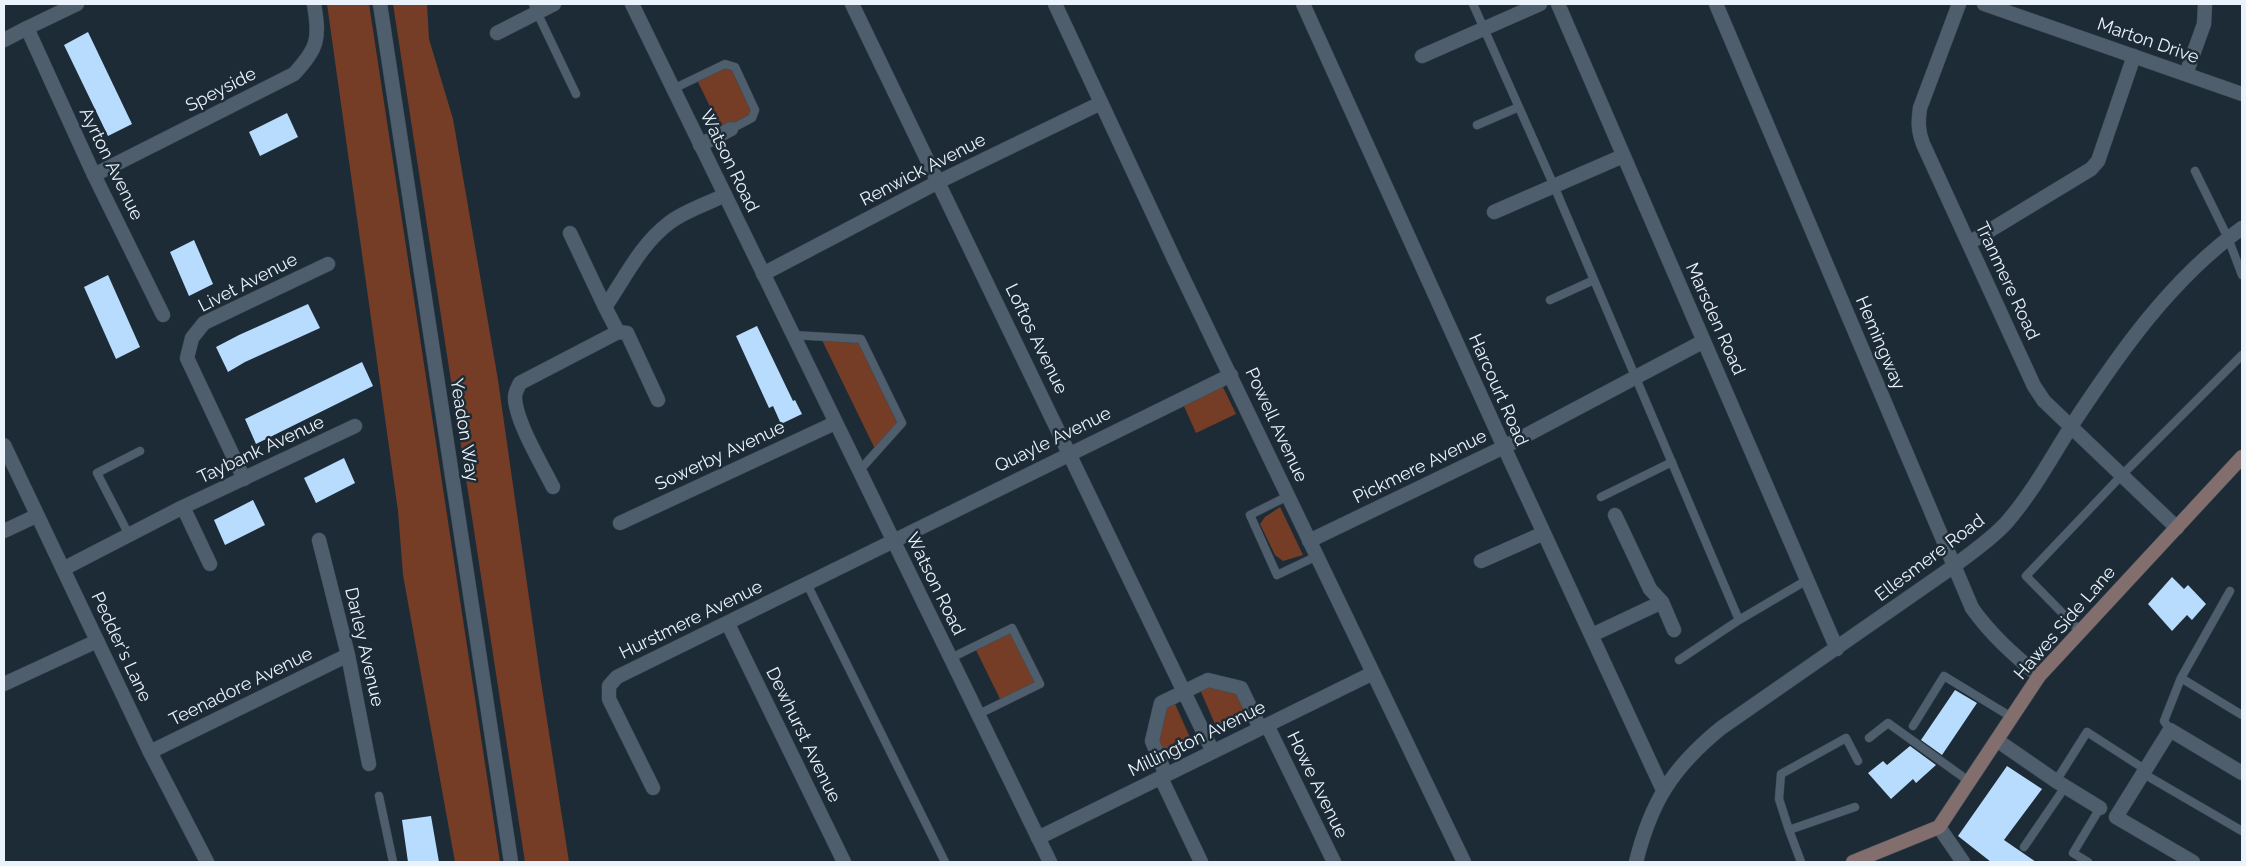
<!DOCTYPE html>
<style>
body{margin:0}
#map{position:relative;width:2246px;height:866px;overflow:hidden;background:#1d2b37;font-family:Raleway,sans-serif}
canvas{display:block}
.frame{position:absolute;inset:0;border:5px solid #eaf3fb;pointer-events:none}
</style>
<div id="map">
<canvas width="2246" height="866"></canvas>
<div class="frame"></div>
</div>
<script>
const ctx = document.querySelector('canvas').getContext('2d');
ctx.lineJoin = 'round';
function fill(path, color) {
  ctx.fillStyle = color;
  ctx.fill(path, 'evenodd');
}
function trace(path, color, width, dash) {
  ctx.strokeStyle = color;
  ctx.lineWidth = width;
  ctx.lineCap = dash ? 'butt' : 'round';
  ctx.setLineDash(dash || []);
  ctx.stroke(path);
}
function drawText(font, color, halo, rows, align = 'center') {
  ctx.font = font + ' Raleway,sans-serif';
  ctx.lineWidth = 5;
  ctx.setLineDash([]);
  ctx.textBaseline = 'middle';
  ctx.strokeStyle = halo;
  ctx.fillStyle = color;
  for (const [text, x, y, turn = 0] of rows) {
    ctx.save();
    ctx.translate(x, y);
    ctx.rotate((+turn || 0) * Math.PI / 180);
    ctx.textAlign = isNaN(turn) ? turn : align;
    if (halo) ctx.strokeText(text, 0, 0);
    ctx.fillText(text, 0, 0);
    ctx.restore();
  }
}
fill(new Path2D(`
 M 327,4 L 369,4 L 500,862 L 455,862 L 403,575 L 398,511 Z
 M 393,4 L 427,4 L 429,39 L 453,119 L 498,380 L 540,675 L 569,862 L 525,862 Z
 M 725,64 L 735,67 L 755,110 L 752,118 L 723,133 L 696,78 Z
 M 820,336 L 861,339 L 902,423 L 876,451 Z
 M 1222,385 L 1236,414 L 1196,433 L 1183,404 Z
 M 1280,507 L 1303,555 L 1283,561 L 1275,555 L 1260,524 L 1265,517 Z
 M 1012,628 L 1040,684 L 1002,703 L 974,646 Z
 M 1198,685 L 1241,688 L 1254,715 L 1218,731 Z
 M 1172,697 L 1192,742 L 1159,759 L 1152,741 L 1161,703 Z`), '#753d25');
fill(new Path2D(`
 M 88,32 L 132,124 L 108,136 L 64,45 Z
 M 287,113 L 298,137 L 260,156 L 249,132 Z
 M 194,240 L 213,284 L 189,296 L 170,252 Z
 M 108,275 L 140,347 L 116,359 L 84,287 Z
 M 308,304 L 320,328 L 245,362 L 228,372 L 216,347 L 239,335 Z
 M 757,326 L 793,401 L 795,400 L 802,414 L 781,424 L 773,406 L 769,408 L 736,336 Z
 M 362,362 L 373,386 L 256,444 L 245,419 Z
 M 344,458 L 355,483 L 316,503 L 304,478 Z
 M 253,500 L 265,525 L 225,545 L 214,520 Z
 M 2172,577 L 2184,589 L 2188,585 L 2206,604 L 2192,620 L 2187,615 L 2172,631 L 2148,604 Z
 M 1955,690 L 1977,703 L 1942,755 L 1921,740 Z
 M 1910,746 L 1936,765 L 1916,783 L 1913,779 L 1891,799 L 1868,773 L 1883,761 L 1887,765 Z
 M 2007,766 L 2042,789 L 2004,840 L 2036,862 L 1991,862 L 1958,836 Z
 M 431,816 L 439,862 L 408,862 L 402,820 Z`), '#b7dcfe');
const service = new Path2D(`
 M 533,4 L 576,94
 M 1473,4 L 1554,186 L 1739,620 L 1807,580
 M 673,89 L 725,64 L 735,67 L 755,110 L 752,118 L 731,129
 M 1477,125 L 1519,107
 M 2195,171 L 2228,238 L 2242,275
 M 1550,300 L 1594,280
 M 793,335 L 861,339 L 902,423 L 859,471
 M 1288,496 L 1250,515 L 1277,575 L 1317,556
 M 1601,497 L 1672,462
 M 129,535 L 97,473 L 140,451
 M 807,584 L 945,862
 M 2080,631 L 2026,576 L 2122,475 L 2242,355
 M 951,658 L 1012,628 L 1040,684 L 979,714
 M 1679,660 L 1742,618
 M 2181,678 L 2230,591
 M 1913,726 L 1944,676 L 2013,718
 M 2170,730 L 2164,721 L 2181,678 L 2242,715
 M 1869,738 L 1888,723 L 1970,782
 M 2144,774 L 2242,831
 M 2056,781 L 2087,732 L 2146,770
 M 379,796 L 393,862
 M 1789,830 L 1779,799 L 1781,774 L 1846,738 L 1858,761
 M 2024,847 L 2065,787
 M 1801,862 L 1789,830 L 1855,807
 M 2088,862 L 2073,853 L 2100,808`);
const minor = new Path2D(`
 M 77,4 L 27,28 L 94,175 L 163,315
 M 852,4 L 1213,752
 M 1055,4 L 1175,261 L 1464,862
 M 1303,4 L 1504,447 L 1663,790
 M 1558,4 L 1837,649
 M 1716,4 L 1972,608 C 1991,635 2014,655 2039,676
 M 1959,4 L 1920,108 C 1918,122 1918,131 1923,144 L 2034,386 L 2044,401 L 2177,528
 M 497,33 L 554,4
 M 4,40 L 27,28
 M 1422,56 L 1540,4
 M 2186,74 L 2204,24 L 2205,4
 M 700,145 L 731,129
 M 94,175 L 294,74 C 318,48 320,39 314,4
 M 1494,212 L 1623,156
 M 570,233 L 605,307
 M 1969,243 L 2091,169 L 2098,161 L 2134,56
 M 763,274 L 938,182 L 1101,103
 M 658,400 L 627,333 L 618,332 L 605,307 C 625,278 640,245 669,223 C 684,211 707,204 725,195
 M 244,479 L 187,358 L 192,338 L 204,323 L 328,264
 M 553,487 C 542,465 515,420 515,397 C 515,392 518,387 520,383 L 618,332
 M 183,507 L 210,564
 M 1615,515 L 1650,589 L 1662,602 L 1674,630
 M 620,523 L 835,423
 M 4,531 L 36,516
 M 319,540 L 348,655 L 369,764
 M 1309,541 L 1504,447 L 1704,341
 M 1481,561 L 1544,533
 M 63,569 L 183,507 L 355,426
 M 728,624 L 844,862
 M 1592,635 L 1662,602
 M 4,684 L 97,641
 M 1267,725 L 1334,862
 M 1998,741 L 2056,781 L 2100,808
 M 150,752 L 348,655
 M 1166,775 L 1152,741 L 1161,703 L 1208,680 L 1241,688 L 1260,728
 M 1161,778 L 1201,862
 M 653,788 L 609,699 L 609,686 L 617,677 L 1231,375
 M 1939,827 L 1963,862
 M 1038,838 L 1373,673
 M 1636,862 C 1651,802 1672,768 1721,728 L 1954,566 C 1972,552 1992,539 2007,522 C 2033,492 2051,458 2072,425 C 2120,352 2171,279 2242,228
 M 2193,862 L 2116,817 L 2170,730 L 2242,773`);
const tertiary = new Path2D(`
 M 380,4 L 511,862
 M 632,4 L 1050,862
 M 1984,4 L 2242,94
 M 4,445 L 150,752 L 207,862`);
const secondary = new Path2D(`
 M 1853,862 L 1939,827 L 2039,676 L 2242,457`);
trace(service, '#3d4953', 9);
trace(minor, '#3d4953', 15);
trace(tertiary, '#3d4953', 15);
trace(secondary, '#3d4953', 15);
trace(service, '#4f5e6c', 8);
trace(minor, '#4f5e6c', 14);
trace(tertiary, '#4f5e6c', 14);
trace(secondary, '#826f6d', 14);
drawText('18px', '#eaf3fb', '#1d2b37', [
 ["Marton Drive",2148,41,19],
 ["Speyside",221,90,-27],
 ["Watson Road",729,161,64],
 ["Ayrton Avenue",111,164,64],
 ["Renwick Avenue",923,170,-27],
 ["Tranmere Road",2007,281,65],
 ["Livet Avenue",248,283,-27],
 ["Marsden Road",1715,319,66],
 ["Loftos Avenue",1036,339,64],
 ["Hemingway",1880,343,67],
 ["Harcourt Road",1498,390,66],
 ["Powell Avenue",1276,425,65],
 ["Yeadon Way",464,430,81],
 ["Quayle Avenue",1053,440,-26],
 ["Taybank Avenue",261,450,-25],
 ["Sowerby Avenue",720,456,-25],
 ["Pickmere Avenue",1420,467,-26],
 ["Ellesmere Road",1930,558,-37],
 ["Watson Road",935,584,64],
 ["Hurstmere Avenue",691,620,-26],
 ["Hawes Side Lane",2065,623,-49],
 ["Pedder's Lane",121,647,65],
 ["Darley Avenue",364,647,77],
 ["Teenadore Avenue",241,687,-26],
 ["Dewhurst Avenue",803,735,64],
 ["Millington Avenue",1197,739,-26],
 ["Howe Avenue",1317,785,64]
]);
</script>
